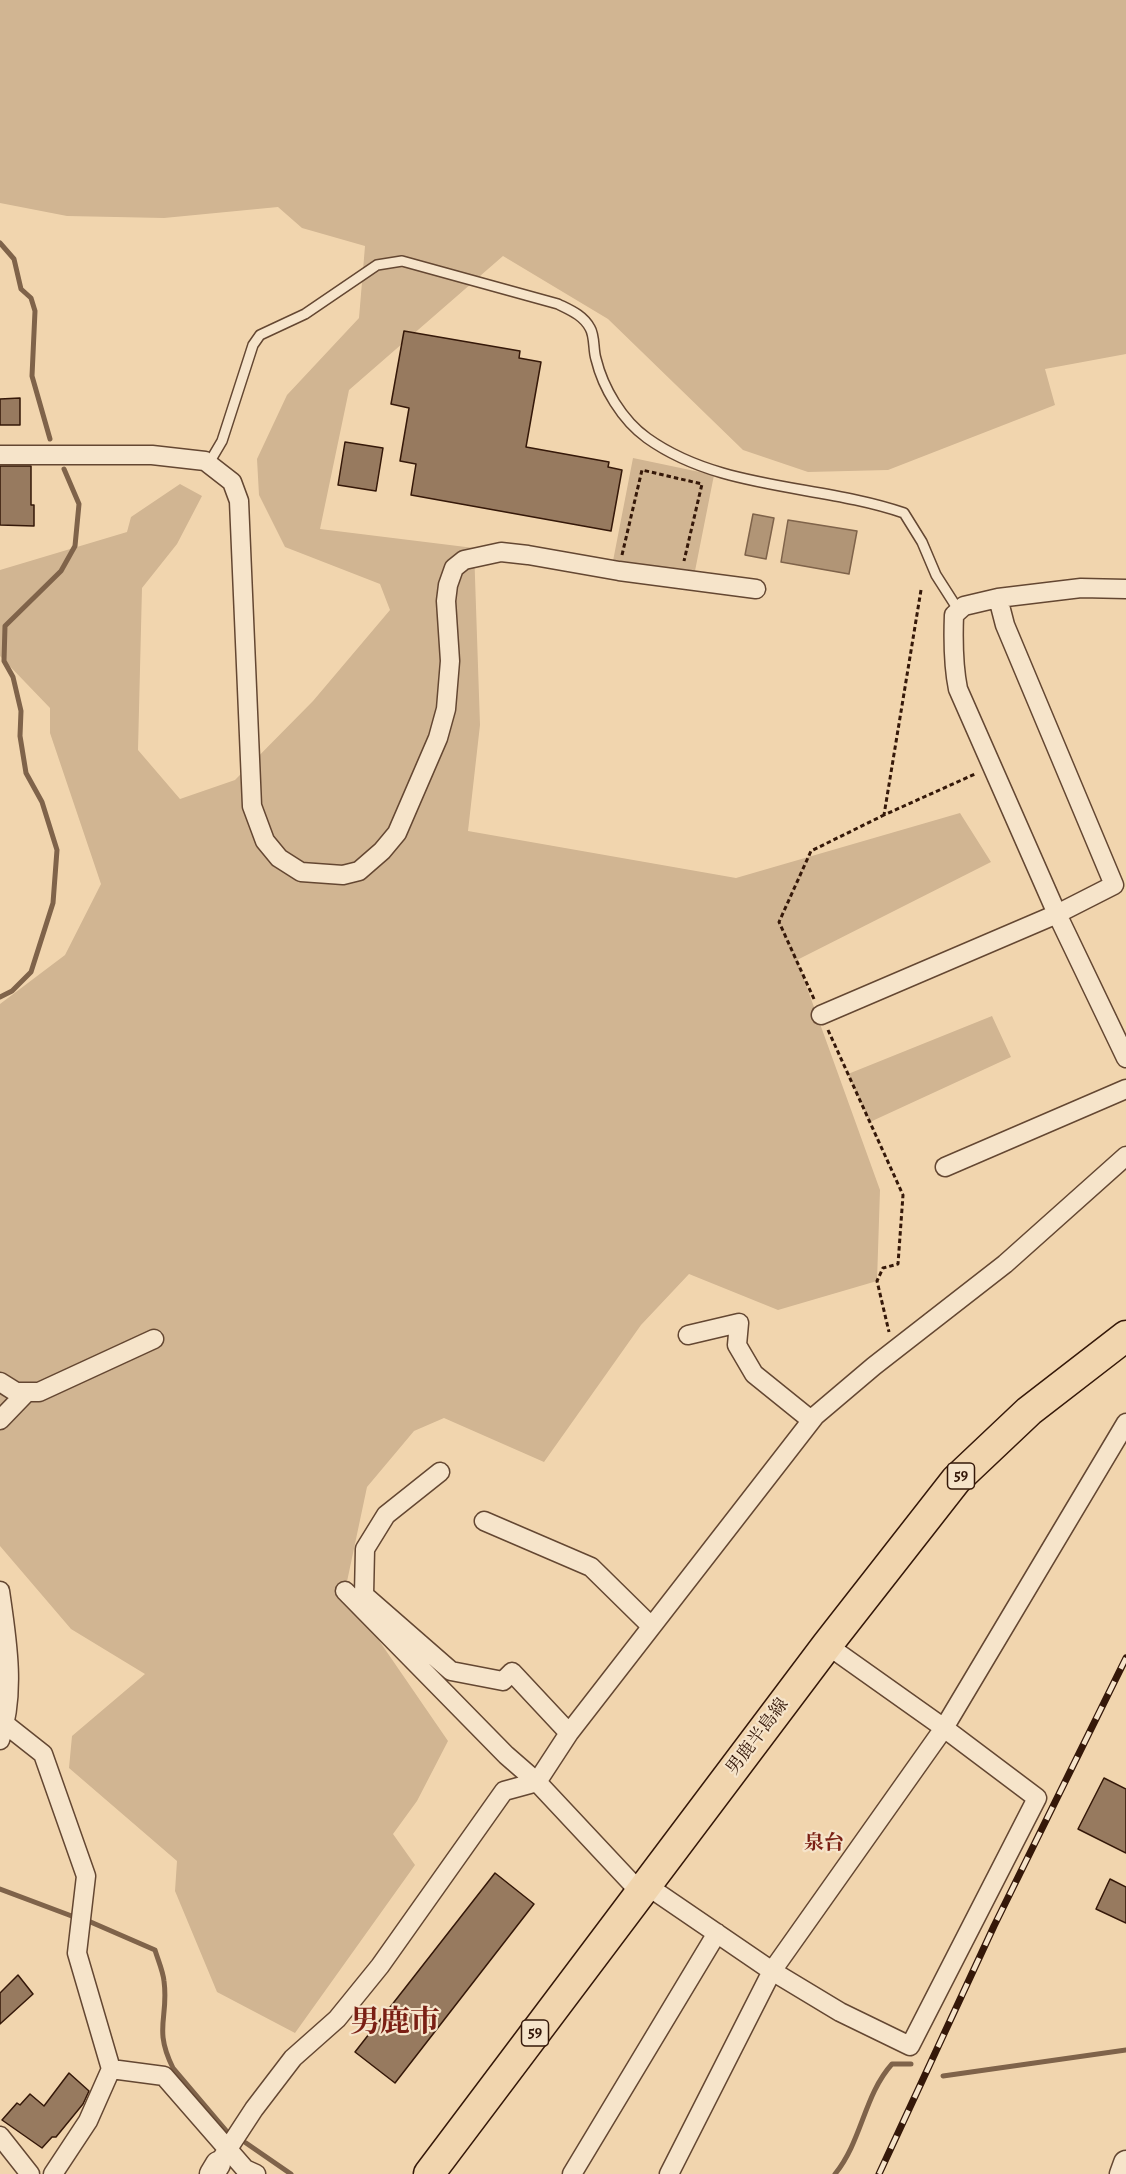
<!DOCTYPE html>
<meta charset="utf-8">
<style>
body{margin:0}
canvas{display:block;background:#f1d5ae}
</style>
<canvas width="1126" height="2174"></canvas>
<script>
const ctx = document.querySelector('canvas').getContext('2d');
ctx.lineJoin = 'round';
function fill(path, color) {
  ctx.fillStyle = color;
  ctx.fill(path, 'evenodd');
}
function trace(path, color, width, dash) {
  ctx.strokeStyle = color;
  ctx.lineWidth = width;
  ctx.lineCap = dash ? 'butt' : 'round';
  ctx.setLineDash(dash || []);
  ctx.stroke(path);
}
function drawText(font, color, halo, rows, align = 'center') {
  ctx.font = font + ' Alegreya,"Noto Serif JP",serif';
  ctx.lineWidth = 4.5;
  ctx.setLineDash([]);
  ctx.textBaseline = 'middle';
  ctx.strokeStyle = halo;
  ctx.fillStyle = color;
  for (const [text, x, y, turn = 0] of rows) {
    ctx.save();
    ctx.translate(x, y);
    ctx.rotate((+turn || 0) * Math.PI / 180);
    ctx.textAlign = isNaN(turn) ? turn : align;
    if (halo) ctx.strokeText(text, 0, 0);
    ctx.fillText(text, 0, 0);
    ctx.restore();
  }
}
fill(new Path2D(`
 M 0,0 L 1126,0 L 1126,354 L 1045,369 L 1055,405 L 888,470 L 808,472 L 743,450 L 608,319 L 503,256 L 349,390 L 320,529 L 474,548 L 480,725 L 468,831 L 736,878 L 960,813 L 991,862 L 797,960 L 880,1190 L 877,1281 L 778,1310 L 689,1274 L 641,1325 L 544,1462 L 444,1418 L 414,1431 L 367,1487 L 345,1591 L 448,1741 L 417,1801 L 393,1834 L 415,1865 L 295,2033 L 217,1992 L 175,1891 L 177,1861 L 69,1768 L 72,1736 L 145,1674 L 71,1629 L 0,1546 L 0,1004 L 65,955 L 101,884 L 50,733 L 50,708 L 0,656 L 0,570 L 127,532 L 131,517 L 180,484 L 202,496 L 177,544 L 142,588 L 138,750 L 180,799 L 235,780 L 313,701 L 390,610 L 380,584 L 285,547 L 259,495 L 257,459 L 287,395 L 359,318 L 365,246 L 302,228 L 278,207 L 164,218 L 67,216 L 0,203 Z
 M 633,458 L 714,475 L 694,576 L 613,561 Z
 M 992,1016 L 1011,1057 L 870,1122 L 848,1074 Z`), '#d1b592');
const water = new Path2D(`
 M 753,514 L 774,518 L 766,559 L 745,555 Z
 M 788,520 L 857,531 L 849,574 L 781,562 Z`);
fill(water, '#b19576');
trace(water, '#7f634a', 1.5);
trace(new Path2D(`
 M 0,243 L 14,259 L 21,289 L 31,298 L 35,311 L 32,376 L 50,439
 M 0,997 L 12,991 L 31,972 L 53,903 L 57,850 L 42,802 L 26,773 L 20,736 L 21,711 L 13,677 L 4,661 L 5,626 L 61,571 L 75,546 L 79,504 L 64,469
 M 0,1889 L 77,1918
 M 86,1920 L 155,1950 C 158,1960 163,1971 164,1981 C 169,2018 153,2028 173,2068 L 229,2134
 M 943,2076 L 1126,2050
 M 246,2143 L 291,2174
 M 835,2174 C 862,2141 864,2095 892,2064 L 911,2064`), '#7f634a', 5);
const building = new Path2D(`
 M 404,331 L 520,351 L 519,358 L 541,362 L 526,447 L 609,462 L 608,467 L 622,470 L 611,531 L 411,495 L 416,464 L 400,461 L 409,408 L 391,404 Z
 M 20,398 L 20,425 L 0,425 L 0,399 Z
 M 345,442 L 383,448 L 376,491 L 338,485 Z
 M 0,466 L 31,466 L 31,505 L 34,505 L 34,526 L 0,525 Z
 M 1104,1778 L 1126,1789 L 1126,1853 L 1078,1829 Z
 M 495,1873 L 534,1904 L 395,2083 L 355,2052 Z
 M 1110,1879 L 1126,1887 L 1126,1923 L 1096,1909 Z
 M 18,1975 L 33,1994 L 0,2024 L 0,1993 Z
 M 69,2073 L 89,2091 L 83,2104 L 56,2137 L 52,2137 L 42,2148 L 2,2120 L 17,2103 L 20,2105 L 30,2094 L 44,2106 Z`);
fill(building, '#977a5f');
trace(building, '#351809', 1.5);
const service = new Path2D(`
 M 209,463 L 222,441 L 253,345 L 260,335 L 305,314 L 377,265 L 402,261 L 558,304 C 570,310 583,315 590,328 C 595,336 593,350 596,359 C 603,388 622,420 647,438 C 721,491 820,484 904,513 L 922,542 L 936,575 L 959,611`);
const minor = new Path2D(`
 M 0,455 L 152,455 L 205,461 L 232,482 L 239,501 L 252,806 L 265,841 L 279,858 L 301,872 L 343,875 L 359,871 L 382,851 L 397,833 L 438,738 L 446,709 L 450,661 L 446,601 L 448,585 L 454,568 L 464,560 L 501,552 L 528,555 L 619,571 L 756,589
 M 1126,589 L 1081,588 L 998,598 L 964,606 L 954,615 C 953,641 953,664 958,689 L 1057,914 L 1126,1058
 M 821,1015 L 1057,914 L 1114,885 L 1005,625 L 998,598
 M 945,1167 L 1126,1089
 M 688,1335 L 739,1323 L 737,1345 L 754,1374 L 811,1420
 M 0,1382 L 16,1392 L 39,1392 L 154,1339
 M 0,1420 L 27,1392
 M 440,1472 L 386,1515 L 365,1549 L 364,1595 L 451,1671 L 503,1681 L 512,1672 L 569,1733
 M 484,1521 L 591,1567 L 651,1626
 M 0,1591 C 7,1639 16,1693 0,1740
 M 345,1591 L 506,1755 L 537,1782 L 569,1733 L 815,1416 L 874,1366 L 1005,1264 L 1126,1156
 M 0,1720 L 43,1754 L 86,1876 L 77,1953 L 111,2069 L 88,2121 L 53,2174
 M 646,1885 L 772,1971 L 840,2012 L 910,2046 L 1037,1798 L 944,1728 L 827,1645
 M 111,2069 L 164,2076 L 245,2169 L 256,2174
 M 0,2136 L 30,2174
 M 218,2164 L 254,2109 L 293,2058 L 337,2019 L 380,1966 L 504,1791 L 537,1782 L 640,1892
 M 572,2174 L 717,1933
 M 669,2174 L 772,1971 L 944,1728 L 1126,1423`);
const tertiary = new Path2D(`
 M 212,2174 L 218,2164
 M 1122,2174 L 1126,2163`);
const primary = new Path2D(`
 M 429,2174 L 827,1645 L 956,1480 L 1029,1411 L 1126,1336`);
trace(service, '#644732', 12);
trace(minor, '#644732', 21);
trace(tertiary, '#644732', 27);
trace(primary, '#351809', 33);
trace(new Path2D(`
 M 622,555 L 642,470 L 702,484 L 684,561
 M 921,590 L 884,815 L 975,774
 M 814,999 L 779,922 L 811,851 L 884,815
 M 828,1030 L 903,1195 L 898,1264 L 883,1268 L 877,1281 L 889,1332`), '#351809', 3, [4.5, 3]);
trace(service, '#f6e4ca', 9);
trace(minor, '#f6e4ca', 18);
trace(tertiary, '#f6e4ca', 24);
trace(primary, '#f1d5ae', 30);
const rail = new Path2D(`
 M 879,2174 L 994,1926 L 1126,1658`);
trace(rail, '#351809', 7);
trace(rail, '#f6e4ca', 4.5, [14]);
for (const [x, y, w] of [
 [961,1476,27],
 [535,2033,27]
]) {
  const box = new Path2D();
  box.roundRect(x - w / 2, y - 13, w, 26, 4.5);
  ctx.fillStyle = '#f6e4ca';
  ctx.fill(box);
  trace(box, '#351809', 1.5);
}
drawText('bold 16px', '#351809', null, [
 ["59",961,1476],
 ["59",535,2033]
]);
drawText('18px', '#351809', '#f6e4ca', [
 ["男鹿半島線",758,1737,-53]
]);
drawText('bold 20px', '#7a1f14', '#f6e4ca', [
 ["泉台",824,1844]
]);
drawText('bold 30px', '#7a1f14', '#f6e4ca', [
 ["男鹿市",395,2024]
]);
</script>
